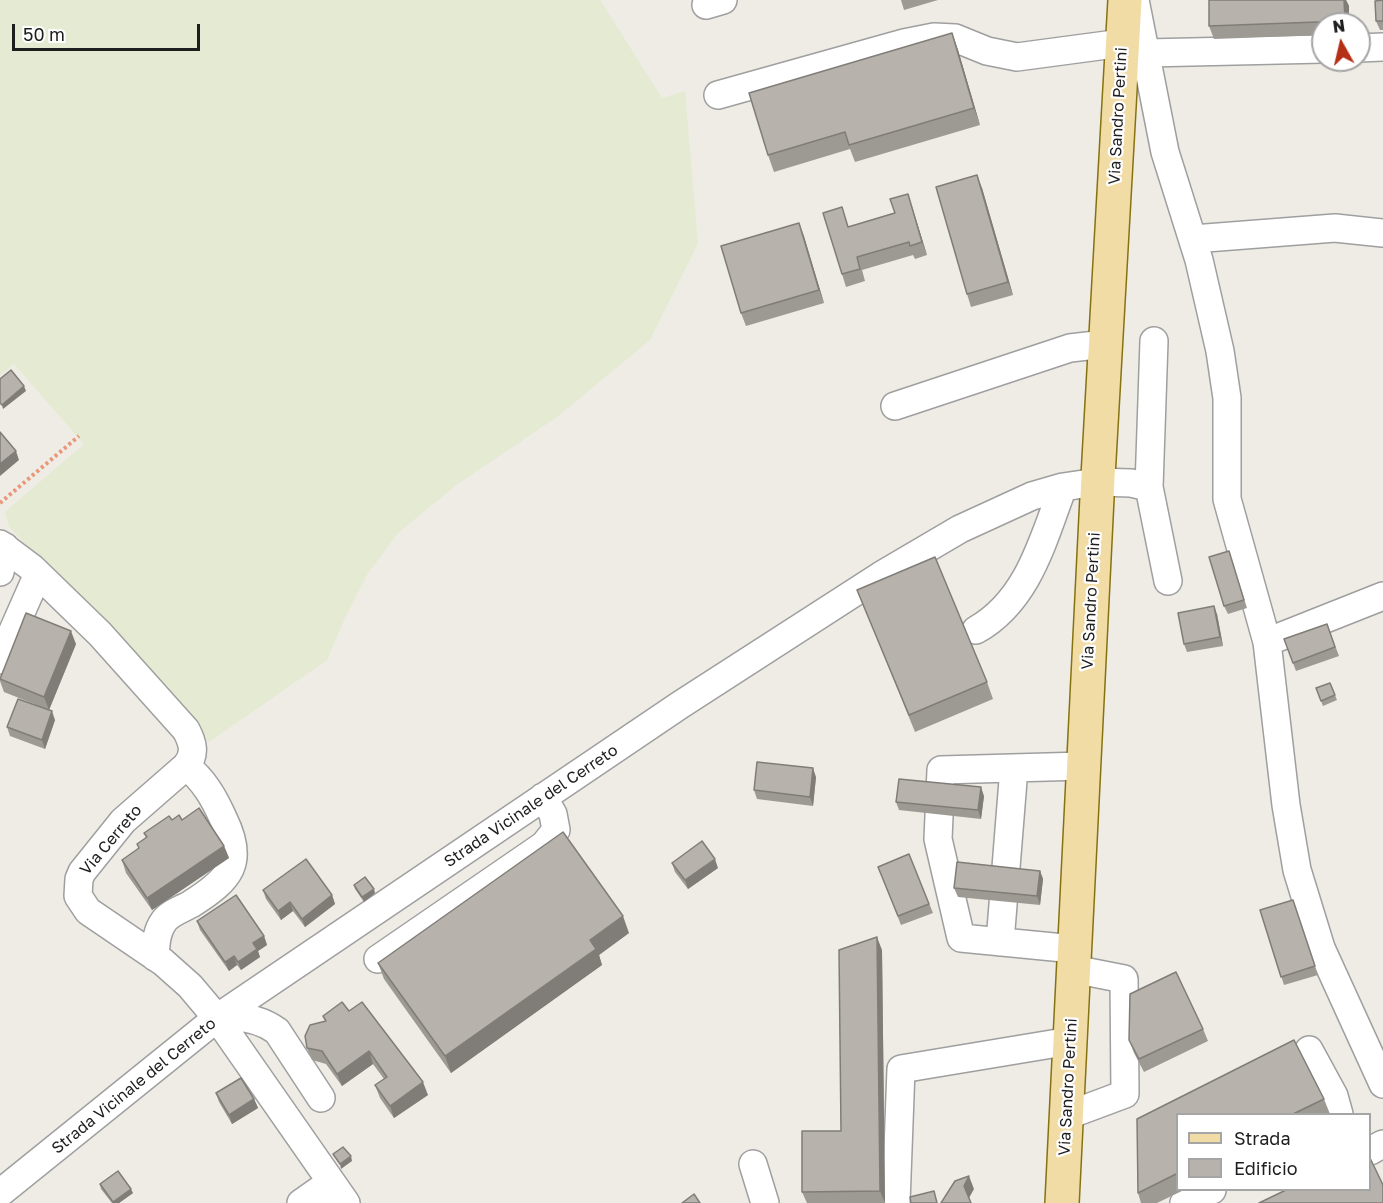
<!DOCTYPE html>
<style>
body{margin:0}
#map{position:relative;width:1383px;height:1203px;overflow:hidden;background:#eeece5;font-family:"Golos Text",sans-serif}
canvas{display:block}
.legend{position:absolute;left:1176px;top:1113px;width:195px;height:78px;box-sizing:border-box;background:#fff;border:2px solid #a5a5a5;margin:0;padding:8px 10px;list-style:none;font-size:18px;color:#1e1e1e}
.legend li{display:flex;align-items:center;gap:12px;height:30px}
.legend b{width:30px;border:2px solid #a5a5a5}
.north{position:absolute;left:1311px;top:12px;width:60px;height:60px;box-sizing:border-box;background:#fff;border:2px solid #a5a5a5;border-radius:50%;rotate:352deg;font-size:16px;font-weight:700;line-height:24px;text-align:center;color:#1e1e1e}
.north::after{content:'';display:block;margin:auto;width:21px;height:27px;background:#b52e16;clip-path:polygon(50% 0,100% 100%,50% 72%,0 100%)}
.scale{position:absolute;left:12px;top:24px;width:188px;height:27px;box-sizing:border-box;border:3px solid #1e1e1e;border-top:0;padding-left:8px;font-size:18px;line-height:21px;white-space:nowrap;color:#1e1e1e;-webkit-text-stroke:4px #fff;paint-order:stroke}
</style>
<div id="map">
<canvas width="1383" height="1203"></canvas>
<ul class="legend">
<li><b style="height:8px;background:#f1dca6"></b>Strada</li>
<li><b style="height:16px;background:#b7b2ab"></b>Edificio</li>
</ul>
<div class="north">N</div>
<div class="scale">50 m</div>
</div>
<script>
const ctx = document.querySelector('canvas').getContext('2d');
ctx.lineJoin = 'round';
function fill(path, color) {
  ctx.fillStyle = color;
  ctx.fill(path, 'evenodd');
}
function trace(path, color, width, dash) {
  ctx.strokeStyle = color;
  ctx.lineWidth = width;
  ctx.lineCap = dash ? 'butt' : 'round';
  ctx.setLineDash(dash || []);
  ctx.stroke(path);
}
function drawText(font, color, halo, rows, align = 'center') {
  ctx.font = font + ' "Golos Text",sans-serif';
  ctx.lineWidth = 4.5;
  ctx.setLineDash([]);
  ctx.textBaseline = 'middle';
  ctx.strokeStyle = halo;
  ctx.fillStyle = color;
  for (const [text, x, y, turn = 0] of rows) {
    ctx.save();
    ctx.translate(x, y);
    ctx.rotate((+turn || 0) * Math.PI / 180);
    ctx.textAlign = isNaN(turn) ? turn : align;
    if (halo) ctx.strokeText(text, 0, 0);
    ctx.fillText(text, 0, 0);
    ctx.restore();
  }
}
fill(new Path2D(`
 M 0,0 L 600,0 L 662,98 L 685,91 L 698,244 L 650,340 L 557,417 L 459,483 L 398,533 L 368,573 L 345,618 L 327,660 L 209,742 L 110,628 L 9,527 L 5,512 L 84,444 L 14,364 L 0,375 Z`), '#e5ead2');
const minor = new Path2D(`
 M 1135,0 L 1165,152 L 1199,260 L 1220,351 L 1227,398 L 1227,499 L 1267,642 L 1286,805 L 1297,870 L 1321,948 L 1383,1084
 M 706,5 L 723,0
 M 1359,48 L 1383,47
 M 1147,53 L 1323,49
 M 718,95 L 904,43 L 934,37 L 955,38 L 987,51 L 1017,57 L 1122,43
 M 1193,239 L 1335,228 L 1383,233
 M 1154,341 L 1149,487 L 1168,581
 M 895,406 L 1070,348 L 1105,344
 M 0,544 L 32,568 L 100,634 L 186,730 C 193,743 196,754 186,766 L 123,821 L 82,872 L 79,879 L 78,896 L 88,911 L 163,962 L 190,986 L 217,1018 L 346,1203
 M 0,572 L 5,547
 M 976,630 C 1028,601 1043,540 1063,487
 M 1267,642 L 1383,596
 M 0,660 L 38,574
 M 1000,942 L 1014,768
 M 1074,949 L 961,938 L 938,839 L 941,770 L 1083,766
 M 155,957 C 156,944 156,932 164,921 C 170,913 182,909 191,904 C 231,879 245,862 223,818 C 214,798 204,780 186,766
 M 378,959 L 544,845 L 556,830 L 553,814 L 543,797
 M 217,1018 C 239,1015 259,1018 277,1031 L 321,1098
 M 1309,1050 L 1334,1096 L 1339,1114
 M 1066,1116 L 1125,1094 L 1124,979 L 1073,969
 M 1370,1151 L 1383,1144
 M 753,1164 L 765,1203
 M 0,1193 L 217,1018 L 680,705 L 880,576 L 960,529 L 1032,496 L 1063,487 L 1097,482 L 1131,483 L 1149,487
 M 301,1203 L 331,1182 L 334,1199
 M 896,1203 L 901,1069 L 1070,1041
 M 1184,1203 L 1212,1190`);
const major = new Path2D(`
 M 1062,1203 L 1098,477 L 1125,0`);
trace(minor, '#9f9f9f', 30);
trace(major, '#877210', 36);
trace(new Path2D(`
 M 0,503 L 79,436`), '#ea9679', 4, [3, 3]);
trace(minor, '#fff', 27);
trace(major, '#f1dca6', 33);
fill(new Path2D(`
 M 901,0 L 938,0 L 904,10 Z
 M 1209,0 L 1346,0 L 1349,6 L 1349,24 L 1323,24 L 1323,35 L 1214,39 L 1209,26 Z
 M 1383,0 L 1383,30 L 1380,30 L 1376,21 Z
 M 952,33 L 958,50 L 980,125 L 855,162 L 850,149 L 774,172 L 768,155 Z
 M 982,188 L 1013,295 L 971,307 L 967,294 Z
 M 912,207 L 927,255 L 915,259 L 913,255 L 862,270 L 865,281 L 846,287 L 842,274 L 848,227 Z
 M 799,223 L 824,303 L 746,326 L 741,313 Z
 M 1229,551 L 1247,608 L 1228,614 L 1224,606 Z
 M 857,590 L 987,682 L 993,699 L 915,732 Z
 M 1217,614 L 1223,646 L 1187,652 L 1184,644 Z
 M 1327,624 L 1339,656 L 1296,671 L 1284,639 Z
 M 76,644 L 49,710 L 4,692 L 0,681 L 0,678 Z
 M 1330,683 L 1337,700 L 1323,706 L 1316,688 Z
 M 55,720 L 45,749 L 10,736 L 7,727 Z
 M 816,777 L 813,806 L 757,799 L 754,790 Z
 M 984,796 L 981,819 L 899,810 L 896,802 Z
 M 172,820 L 182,820 L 224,846 L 229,858 L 152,910 L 126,873 L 122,860 L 139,849 L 137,844 L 146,838 L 144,833 Z
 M 909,854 L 933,913 L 901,925 L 878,867 Z
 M 672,863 L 718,868 L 688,889 L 675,872 Z
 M 1040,871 L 1043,879 L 1040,905 L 958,897 L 954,888 Z
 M 354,885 L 375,893 L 364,902 L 355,889 Z
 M 263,890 L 332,895 L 335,904 L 305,927 L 293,911 L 281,920 L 266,899 Z
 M 1293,900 L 1318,975 L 1284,985 L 1260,910 Z
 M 197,921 L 264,936 L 267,945 L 258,951 L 260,957 L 241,970 L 237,965 L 229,971 L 200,930 Z
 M 629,933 L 599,955 L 602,965 L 451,1073 L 384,979 L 378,963 Z
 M 882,950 L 885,1203 L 807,1203 L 802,1192 L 841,1131 Z
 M 349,1011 L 428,1095 L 394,1118 L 380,1098 L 375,1085 L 384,1079 L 373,1064 L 342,1086 L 326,1064 L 312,1060 L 307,1048 L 325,1021 L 323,1016 Z
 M 1203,1029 L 1208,1041 L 1144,1072 L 1134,1053 L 1129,1040 Z
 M 1294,1040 L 1324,1099 L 1330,1114 L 1178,1114 L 1178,1190 L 1184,1190 L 1157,1203 L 1141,1203 L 1138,1193 L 1137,1119 Z
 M 216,1093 L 254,1099 L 258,1108 L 232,1124 L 219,1102 Z
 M 100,1184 L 133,1193 L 119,1203 L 112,1203 L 101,1189 Z`), '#9d9993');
fill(new Path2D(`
 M 1344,0 L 1346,0 L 1349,6 L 1349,24 L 1346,24 L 1345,21 Z
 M 952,33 L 958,50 L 980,125 L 974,108 Z
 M 977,175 L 982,188 L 1013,295 L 1008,282 Z
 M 908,194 L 912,207 L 927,255 L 922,242 Z
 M 799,223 L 804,236 L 824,303 L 819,290 Z
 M 24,386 L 26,391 L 3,409 L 2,405 Z
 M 16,451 L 19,460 L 0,476 L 0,464 Z
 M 1214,606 L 1217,614 L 1223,646 L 1220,637 Z
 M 71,631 L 76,644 L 49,710 L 44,697 Z
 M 52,711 L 55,720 L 45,749 L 42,740 Z
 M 813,768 L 816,777 L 813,806 L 810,797 Z
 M 981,787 L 984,796 L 981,819 L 978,810 Z
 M 224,846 L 229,858 L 152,910 L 147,898 Z
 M 715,859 L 718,868 L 688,889 L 685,880 Z
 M 1040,871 L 1043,879 L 1040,905 L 1037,896 Z
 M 374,889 L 375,893 L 364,902 L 362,897 Z
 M 332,895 L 335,904 L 305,927 L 302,919 Z
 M 290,902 L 293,911 L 281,920 L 278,911 Z
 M 623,916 L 629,933 L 599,955 L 602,965 L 451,1073 L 445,1056 L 590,940 Z
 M 264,936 L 267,945 L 258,951 L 260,957 L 241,970 L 238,962 L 253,943 Z
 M 877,937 L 882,950 L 885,1203 L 880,1191 Z
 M 234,956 L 237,965 L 229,971 L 225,962 Z
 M 369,1051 L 373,1064 L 342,1086 L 337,1074 Z
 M 423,1082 L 428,1095 L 394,1118 L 390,1106 Z
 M 254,1099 L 258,1108 L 232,1124 L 229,1115 Z
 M 351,1156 L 352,1161 L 341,1169 L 340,1164 Z
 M 969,1176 L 974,1189 L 969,1198 L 964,1186 Z
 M 131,1189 L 133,1193 L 119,1203 L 113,1203 L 113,1202 Z`), '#807d78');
const building = new Path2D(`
 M 1209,0 L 1344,0 L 1345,21 L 1209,26 Z
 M 1383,0 L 1383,21 L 1376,21 L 1375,1 Z
 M 952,33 L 974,108 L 849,145 L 845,132 L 768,155 L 749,93 Z
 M 977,175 L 1008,282 L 967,294 L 936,187 Z
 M 908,194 L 922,242 L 910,246 L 909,242 L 857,257 L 860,269 L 842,274 L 823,213 L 842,207 L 848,227 L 895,213 L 890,199 Z
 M 799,223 L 819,290 L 741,313 L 721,246 Z
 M 11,370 L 24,386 L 2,405 L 0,403 L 0,379 Z
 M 0,432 L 16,451 L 0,464 Z
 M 1229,551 L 1244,600 L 1224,606 L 1209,557 Z
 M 935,557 L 987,682 L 909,715 L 857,590 Z
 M 1214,606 L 1220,637 L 1184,644 L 1178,613 Z
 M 26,613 L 71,631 L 44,697 L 0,679 Z
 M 1327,624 L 1335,647 L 1293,663 L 1284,639 Z
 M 1330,683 L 1335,695 L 1321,701 L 1316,688 Z
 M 18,699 L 52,711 L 42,740 L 7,727 Z
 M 757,762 L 813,768 L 810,797 L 754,790 Z
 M 899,779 L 981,787 L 978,810 L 896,802 Z
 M 199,808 L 224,846 L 147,898 L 122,860 L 139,848 L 137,844 L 147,837 L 144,833 L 169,816 L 172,820 L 179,815 L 182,820 Z
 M 563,832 L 623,916 L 590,940 L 596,949 L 445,1056 L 378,963 Z
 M 702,841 L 715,859 L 685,880 L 672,863 Z
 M 909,854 L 929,904 L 898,916 L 878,867 Z
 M 306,859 L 332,895 L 302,919 L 290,902 L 278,911 L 263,890 Z
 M 957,862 L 1040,871 L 1037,896 L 954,888 Z
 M 365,877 L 374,889 L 362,897 L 354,885 Z
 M 236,895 L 264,936 L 253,943 L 257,949 L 238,962 L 234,956 L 225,962 L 197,921 Z
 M 1293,900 L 1315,966 L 1281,977 L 1260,910 Z
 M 877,937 L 880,1191 L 802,1192 L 802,1131 L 841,1131 L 839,950 Z
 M 1176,972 L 1203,1029 L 1139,1059 L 1129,1040 L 1130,994 Z
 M 342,1002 L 349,1011 L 362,1002 L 423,1082 L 390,1106 L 375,1085 L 387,1077 L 369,1051 L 337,1074 L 322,1051 L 307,1048 L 305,1036 L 310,1025 L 326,1021 L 323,1016 Z
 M 1294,1040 L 1324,1099 L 1293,1114 L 1178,1114 L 1178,1173 L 1138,1193 L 1137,1119 Z
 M 241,1078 L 254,1099 L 229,1115 L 216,1093 Z
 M 343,1147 L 351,1156 L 340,1164 L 333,1154 Z
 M 1370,1158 L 1383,1185 L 1383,1203 L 1259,1203 L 1286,1190 L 1370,1190 Z
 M 118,1171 L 131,1189 L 113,1202 L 100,1184 Z
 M 969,1176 L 964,1186 L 971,1203 L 941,1203 L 955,1181 Z
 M 934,1191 L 937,1203 L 911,1203 L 910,1197 Z
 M 694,1194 L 700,1203 L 682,1203 Z`);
fill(building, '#b7b2ab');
trace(building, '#807d78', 1.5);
drawText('16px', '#1e1e1e', '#fff', [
 ["Via Sandro Pertini",1118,116,-87],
 ["Via Sandro Pertini",1091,601,-87],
 ["Strada Vicinale del Cerreto",531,806,-34],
 ["Via Cerreto",111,840,-50],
 ["Strada Vicinale del Cerreto",134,1086,-39],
 ["Via Sandro Pertini",1068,1087,-87]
]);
</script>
